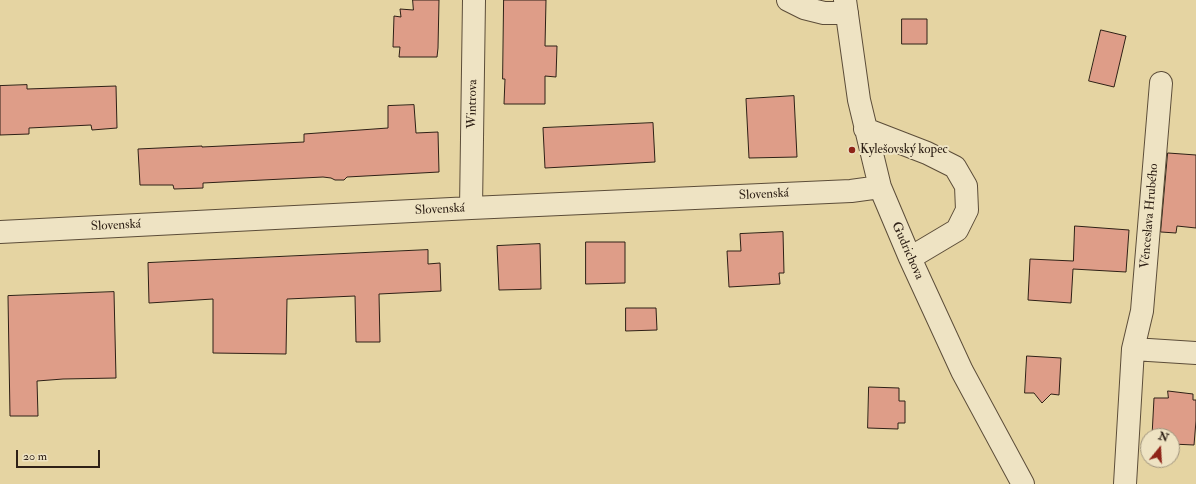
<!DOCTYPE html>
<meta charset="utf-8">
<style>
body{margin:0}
#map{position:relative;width:1196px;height:484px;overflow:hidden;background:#e5d4a2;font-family:"IM FELL Double Pica",serif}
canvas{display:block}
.north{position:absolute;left:1140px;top:428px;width:40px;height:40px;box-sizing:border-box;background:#eee3c3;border:1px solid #a1957e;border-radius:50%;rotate:18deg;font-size:11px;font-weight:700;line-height:16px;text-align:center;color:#2e2016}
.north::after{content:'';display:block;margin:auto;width:14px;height:18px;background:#8f2418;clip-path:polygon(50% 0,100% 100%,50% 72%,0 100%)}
.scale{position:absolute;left:16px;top:450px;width:84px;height:18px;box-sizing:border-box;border:2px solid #2e2016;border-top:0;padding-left:5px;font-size:12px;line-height:14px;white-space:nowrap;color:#2e2016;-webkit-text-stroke:3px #eee3c3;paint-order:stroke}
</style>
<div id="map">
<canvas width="1196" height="484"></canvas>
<div class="north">N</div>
<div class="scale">20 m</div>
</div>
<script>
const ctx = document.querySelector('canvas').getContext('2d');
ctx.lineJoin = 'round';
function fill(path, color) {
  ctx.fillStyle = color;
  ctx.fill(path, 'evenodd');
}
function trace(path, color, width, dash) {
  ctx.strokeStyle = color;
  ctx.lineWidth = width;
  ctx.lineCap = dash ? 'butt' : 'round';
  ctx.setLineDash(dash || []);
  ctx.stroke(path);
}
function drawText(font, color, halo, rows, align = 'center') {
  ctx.font = font + ' "IM FELL Double Pica",serif';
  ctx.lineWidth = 4;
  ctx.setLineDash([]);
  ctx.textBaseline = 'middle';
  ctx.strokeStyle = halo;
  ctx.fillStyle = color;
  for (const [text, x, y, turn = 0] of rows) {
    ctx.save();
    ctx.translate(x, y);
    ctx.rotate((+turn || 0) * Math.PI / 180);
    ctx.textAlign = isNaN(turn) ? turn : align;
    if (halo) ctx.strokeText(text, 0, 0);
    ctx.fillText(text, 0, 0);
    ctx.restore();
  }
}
const building = new Path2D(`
 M 413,0 L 439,0 L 438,48 L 437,57 L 399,57 L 400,47 L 393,47 L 394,16 L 401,17 L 400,9 L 413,10 Z
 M 504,0 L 546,0 L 545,46 L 557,46 L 556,77 L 545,76 L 545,104 L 504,104 L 505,79 L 503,79 Z
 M 902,19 L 927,19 L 927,44 L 902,44 Z
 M 1101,30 L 1126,36 L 1114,87 L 1089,81 Z
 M 27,85 L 27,89 L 116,86 L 117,128 L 92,130 L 91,125 L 29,128 L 29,134 L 0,135 L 0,86 Z
 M 794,96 L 797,157 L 749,158 L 746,99 Z
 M 414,105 L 416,133 L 438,132 L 439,172 L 347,177 L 344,180 L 335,180 L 331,178 L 323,177 L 203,183 L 203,188 L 174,189 L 173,185 L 140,185 L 138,149 L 202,146 L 202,147 L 304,142 L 304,134 L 388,128 L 388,106 Z
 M 653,123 L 655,162 L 545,168 L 543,128 Z
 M 1168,153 L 1196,155 L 1196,228 L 1177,226 L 1176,233 L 1161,232 Z
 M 1075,226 L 1129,230 L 1126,272 L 1073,269 L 1071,303 L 1028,300 L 1030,259 L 1073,261 Z
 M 783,232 L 784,273 L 779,273 L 780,284 L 729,287 L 727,251 L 741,251 L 740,234 Z
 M 586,242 L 625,242 L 625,283 L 586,284 Z
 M 540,244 L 541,289 L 499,290 L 497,246 Z
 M 428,250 L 428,264 L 440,263 L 441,291 L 379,294 L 380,342 L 356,342 L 355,296 L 287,299 L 286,354 L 213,353 L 213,299 L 149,303 L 148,263 Z
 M 114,292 L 116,378 L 63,379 L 37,381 L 38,416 L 10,416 L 8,296 Z
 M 626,308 L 656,308 L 657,330 L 626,331 Z
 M 1027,356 L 1061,358 L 1059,395 L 1051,394 L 1042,403 L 1034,393 L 1025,393 Z
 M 869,387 L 899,388 L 899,401 L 905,401 L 905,423 L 898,423 L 898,429 L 868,428 Z
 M 1168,391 L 1193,394 L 1193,400 L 1196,400 L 1196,421 L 1194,445 L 1172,444 L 1172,436 L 1152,436 L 1154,398 L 1168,398 Z`);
fill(building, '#de9d88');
trace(building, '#2e2016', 1);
const minor = new Path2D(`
 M 788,0 L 804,8 L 824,13 L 847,13
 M 845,0 L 859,100 L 880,187 L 910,258 L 962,371 L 1023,484
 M 865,129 L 927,153 L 955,167 L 966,186 L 967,210 L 957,230 L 910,258
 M 471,208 L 474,0
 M 0,232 L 471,208 L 851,191 L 880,187
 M 1133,349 L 1196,353
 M 1125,484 L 1133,349 L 1142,311 L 1161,83`);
trace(minor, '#5c4d39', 24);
trace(minor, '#eee3c3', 22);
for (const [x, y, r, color] of [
 [852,150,4,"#8f2418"]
]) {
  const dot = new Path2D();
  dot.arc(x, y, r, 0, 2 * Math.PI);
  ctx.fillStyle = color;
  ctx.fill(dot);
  trace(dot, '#eee3c3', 1.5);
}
drawText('13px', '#2e2016', '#eee3c3', [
 ["Wintrova",473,104,-89],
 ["Slovenská",764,195,-3],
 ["Slovenská",440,210,-3],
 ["Věnceslava Hrubého",1150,216,-85],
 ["Slovenská",116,226,-3],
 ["Gudrichova",907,251,66]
]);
drawText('13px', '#2e2016', '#eee3c3', [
 ["Kylešovský kopec",860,150]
], 'left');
</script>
